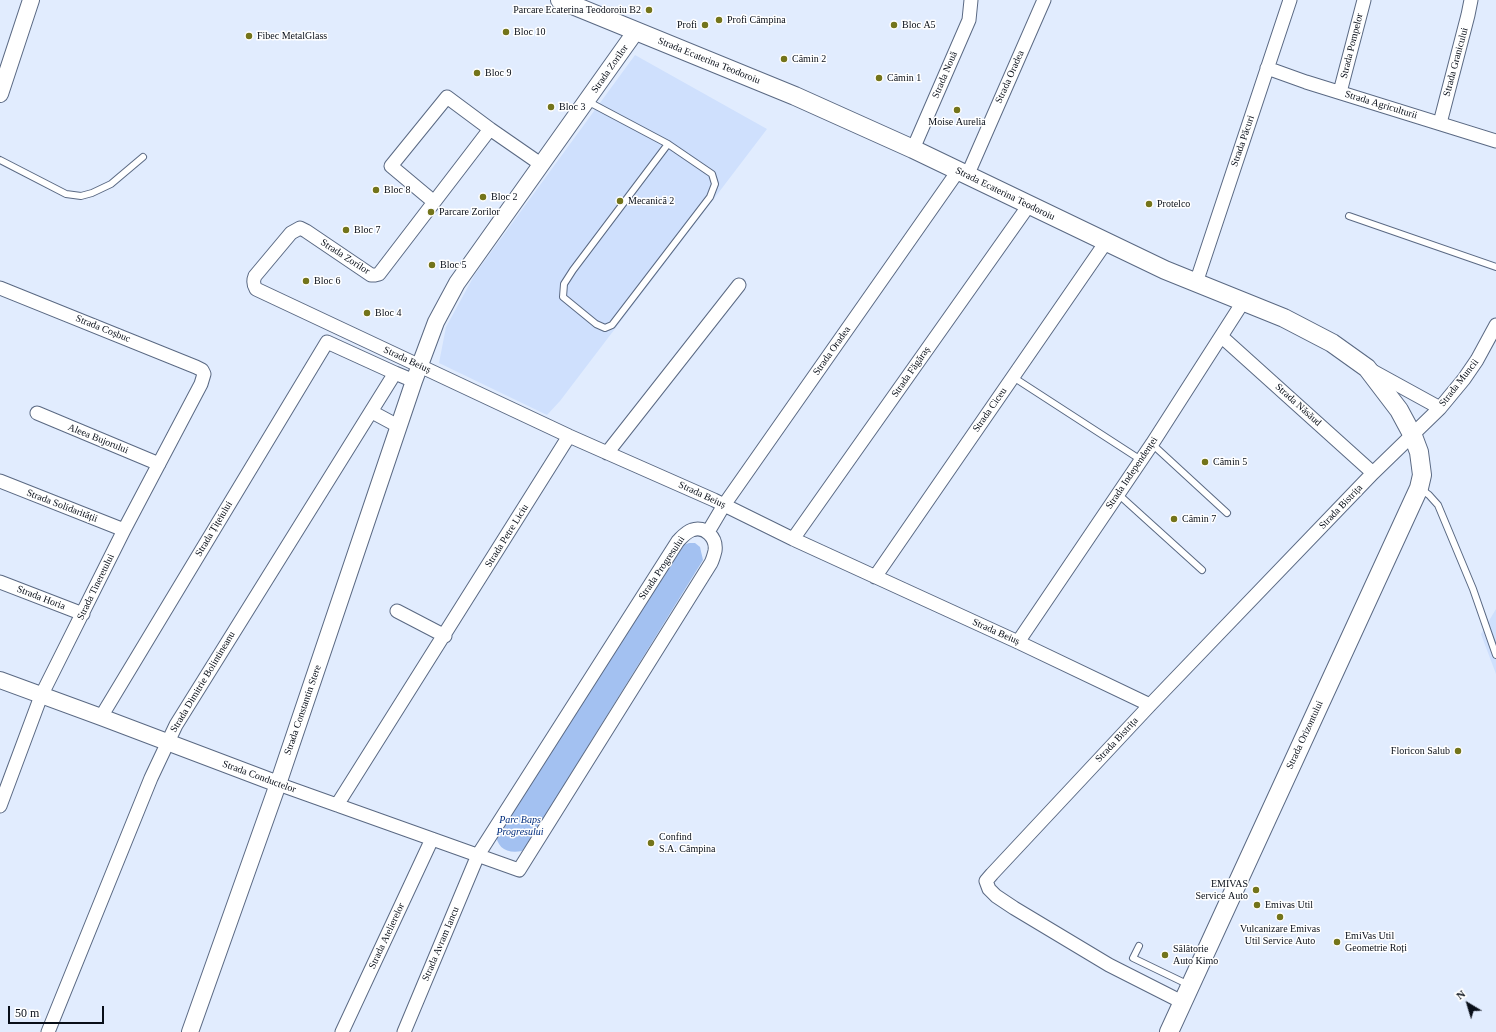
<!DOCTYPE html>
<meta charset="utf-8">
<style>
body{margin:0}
#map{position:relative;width:1496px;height:1032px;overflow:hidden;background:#e1ecfe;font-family:Georgia,serif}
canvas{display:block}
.north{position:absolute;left:1448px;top:984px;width:40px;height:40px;-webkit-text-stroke:3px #fff;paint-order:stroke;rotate:322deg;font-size:11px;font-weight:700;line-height:16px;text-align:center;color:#080e18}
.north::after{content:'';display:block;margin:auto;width:14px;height:18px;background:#080e18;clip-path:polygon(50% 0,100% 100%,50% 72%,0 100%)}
.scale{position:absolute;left:8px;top:1006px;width:96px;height:18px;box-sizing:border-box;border:2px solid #080e18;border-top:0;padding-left:5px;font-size:12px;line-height:14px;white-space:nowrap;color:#080e18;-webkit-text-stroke:3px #fff;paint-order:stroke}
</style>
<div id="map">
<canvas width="1496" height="1032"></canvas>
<div class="north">N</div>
<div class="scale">50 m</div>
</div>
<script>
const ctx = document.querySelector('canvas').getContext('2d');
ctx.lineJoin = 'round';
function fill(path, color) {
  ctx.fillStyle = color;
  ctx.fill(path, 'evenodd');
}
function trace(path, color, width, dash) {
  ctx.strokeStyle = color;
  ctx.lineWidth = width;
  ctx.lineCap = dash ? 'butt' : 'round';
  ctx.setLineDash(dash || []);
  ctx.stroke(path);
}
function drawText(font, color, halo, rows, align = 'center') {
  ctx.font = font + ' Georgia,serif';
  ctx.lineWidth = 3;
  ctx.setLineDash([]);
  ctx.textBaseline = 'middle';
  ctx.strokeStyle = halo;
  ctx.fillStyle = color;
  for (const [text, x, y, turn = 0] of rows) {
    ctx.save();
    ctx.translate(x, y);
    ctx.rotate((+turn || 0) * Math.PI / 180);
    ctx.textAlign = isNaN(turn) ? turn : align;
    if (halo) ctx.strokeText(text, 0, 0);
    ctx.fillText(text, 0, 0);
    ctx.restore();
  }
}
fill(new Path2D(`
 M 635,55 L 767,129 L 560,401 L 547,415 L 439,363 L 446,327 L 475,274 Z
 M 1496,609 L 1496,674 L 1481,634 Z`), '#cfe0fd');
fill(new Path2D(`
 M 689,543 L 695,543 L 700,547 L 703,560 L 530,840 L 522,851 C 507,854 496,848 496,832 L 684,545 Z`), '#a3c1f1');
const service = new Path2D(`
 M 587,101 L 668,144 L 712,174 L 715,184 L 710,197 L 612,325 L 605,328 L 596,324 L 563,297 L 564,284 L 573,270 L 668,144
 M 0,160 L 66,194 L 81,196 L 92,193 L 111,184 L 143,157
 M 1349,216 L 1496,267
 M 1013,377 L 1141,460
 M 1152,444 L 1227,513
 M 1421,489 L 1429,495 L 1438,505 L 1473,589 L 1496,655
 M 1118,494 L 1202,570
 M 1139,946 L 1133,958 L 1189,985`);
const minor = new Path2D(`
 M 1267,68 L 1306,82 L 1496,141
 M 1340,92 L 1364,0
 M 1440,123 L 1468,15 L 1471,0
 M 913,149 L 969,20 L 971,0
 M 542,165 L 490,129 L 379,274 L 375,275 L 371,275 L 306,231 L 300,228 L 291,233 L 255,276 C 253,281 253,284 256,289 L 569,436 L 714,500 L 793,539 L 1018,642 L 1150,705
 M 967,176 L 1044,0
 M 434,202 L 391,166 L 447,97 L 490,129
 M 1196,283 L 1290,0
 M 0,288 L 196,367 L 202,370 L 204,374 L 201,384 L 124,530 L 41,696 L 0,806
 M 1222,337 L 1373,473
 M 1369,369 L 1440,408
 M 372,412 L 398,426
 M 37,413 L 159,464
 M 607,453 L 739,285
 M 0,481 L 124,530
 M 708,532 L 724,505 L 958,171
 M 793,539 L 1029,205
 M 875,577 L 1106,242
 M 0,582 L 83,614
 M 397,611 L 445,636
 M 1018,642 L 1152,444 L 1243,302
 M 101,717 L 327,342 L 395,373
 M 278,784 C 358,812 438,841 519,870 L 711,563 C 713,559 714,555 715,551 C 717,538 705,525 692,530 C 686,532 682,537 678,541 L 478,855 L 404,1032
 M 337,805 L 569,436
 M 1182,1002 L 1109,965 L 1014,908 L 996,896 L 989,889 L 986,881 L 992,874 L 1150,705 L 1373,473 L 1440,408 L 1464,379 L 1477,360 L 1496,325
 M 48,1032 L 151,778 L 176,725 L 395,373 L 414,381
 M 342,1032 L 432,839`);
const tertiary = new Path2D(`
 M 0,94 L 31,0
 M 0,680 L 101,717 L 278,784
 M 190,1032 L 278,784 L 414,381 L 436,322 L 457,283 L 636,31`);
const secondary = new Path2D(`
 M 560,0 L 795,96 L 913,149 L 1165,270 L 1284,318 L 1332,343 L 1367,368 L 1399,410 L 1413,436 L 1419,452 L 1422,475 L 1419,488 L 1169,1032`);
trace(service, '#5a6983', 8);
trace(minor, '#5a6983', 15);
trace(tertiary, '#5a6983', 18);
trace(secondary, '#5a6983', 20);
trace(service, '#fff', 6);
trace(minor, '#fff', 13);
trace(tertiary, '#fff', 16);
trace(secondary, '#fff', 18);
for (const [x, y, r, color] of [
 [649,10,4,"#73741a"],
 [719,20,4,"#73741a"],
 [705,25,4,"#73741a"],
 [894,25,4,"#73741a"],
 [506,32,4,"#73741a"],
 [249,36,4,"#73741a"],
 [784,59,4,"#73741a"],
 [477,73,4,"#73741a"],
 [879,78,4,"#73741a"],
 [551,107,4,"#73741a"],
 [957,110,4,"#73741a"],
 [376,190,4,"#73741a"],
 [483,197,4,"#73741a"],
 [620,201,4,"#73741a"],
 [1149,204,4,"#73741a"],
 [431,212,4,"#73741a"],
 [346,230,4,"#73741a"],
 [432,265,4,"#73741a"],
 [306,281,4,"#73741a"],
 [367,313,4,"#73741a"],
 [1205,462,4,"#73741a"],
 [1174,519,4,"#73741a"],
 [1458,751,4,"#73741a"],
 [651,843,4,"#73741a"],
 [1256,890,4,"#73741a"],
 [1257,905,4,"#73741a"],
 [1280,917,4,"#73741a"],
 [1337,942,4,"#73741a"],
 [1165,955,4,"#73741a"]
]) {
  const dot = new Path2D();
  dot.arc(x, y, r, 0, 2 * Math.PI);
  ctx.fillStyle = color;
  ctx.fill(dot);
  trace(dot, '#fff', 1.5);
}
drawText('10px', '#080e18', '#fff', [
 ["Parcare Ecaterina Teodoroiu B2",641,10,"right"],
 ["Profi Câmpina",727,20],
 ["Profi",697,25,"right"],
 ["Bloc A5",902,25],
 ["Bloc 10",514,32],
 ["Fibec MetalGlass",257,36],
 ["Cămin 2",792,59],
 ["Bloc 9",485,73],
 ["Cămin 1",887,78],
 ["Bloc 3",559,107],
 ["Moise Aurelia",957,122,"center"],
 ["Bloc 8",384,190],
 ["Bloc 2",491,197],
 ["Mecanică 2",628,201],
 ["Protelco",1157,204],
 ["Parcare Zorilor",439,212],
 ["Bloc 7",354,230],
 ["Bloc 5",440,265],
 ["Bloc 6",314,281],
 ["Bloc 4",375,313],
 ["Cămin 5",1213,462],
 ["Cămin 7",1182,519],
 ["Floricon Salub",1450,751,"right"],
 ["Confind",659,837],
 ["S.A. Câmpina",659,849],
 ["EMIVAS",1248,884,"right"],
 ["Service Auto",1248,896,"right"],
 ["Emivas Util",1265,905],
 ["Vulcanizare Emivas",1280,929,"center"],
 ["Util Service Auto",1280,941,"center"],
 ["EmiVas Util",1345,936],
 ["Geometrie Roți",1345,948],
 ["Sălătorie",1173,949],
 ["Auto Kimo",1173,961]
], 'left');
drawText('10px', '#080e18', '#fff', [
 ["Strada Pompelor",1352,46,-76],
 ["Strada Ecaterina Teodoroiu",709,61,22],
 ["Strada Granicului",1456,62,-75],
 ["Strada Zorilor",610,69,-55],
 ["Strada Nouă",945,75,-67],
 ["Strada Oradea",1010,77,-66],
 ["Strada Agriculturii",1381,105,17],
 ["Strada Păcuri",1243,141,-71],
 ["Strada Ecaterina Teodoroiu",1005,194,26],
 ["Strada Zorilor",345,257,33],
 ["Strada Coșbuc",103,329,22],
 ["Strada Oradea",832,351,-55],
 ["Strada Beiuș",407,360,25],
 ["Strada Făgăraș",911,372,-55],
 ["Strada Muncii",1459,383,-52],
 ["Strada Năsăud",1298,405,42],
 ["Strada Ciceu",990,410,-55],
 ["Aleea Bujorului",98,439,22],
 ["Strada Independenței",1132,473,-56],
 ["Strada Beiuș",702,495,25],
 ["Strada Solidarității",62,506,21],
 ["Strada Bistrița",1341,507,-46],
 ["Strada Țițeiului",214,529,-59],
 ["Strada Petre Liciu",507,536,-58],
 ["Strada Progresului",662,568,-56],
 ["Strada Tineretului",96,587,-64],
 ["Strada Horia",41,598,21],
 ["Strada Beiuș",996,632,24],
 ["Strada Dimitrie Bolintineanu",203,682,-59],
 ["Strada Constantin Stere",303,710,-71],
 ["Strada Orizontului",1305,735,-65],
 ["Strada Bistrița",1117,740,-47],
 ["Strada Conductelor",259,777,20],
 ["Strada Atelierelor",387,936,-65],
 ["Strada Avram Iancu",441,944,-67]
]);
drawText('italic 10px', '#002d7d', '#fff', [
 ["Parc Baps",520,820],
 ["Progresului",520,832]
]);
</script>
